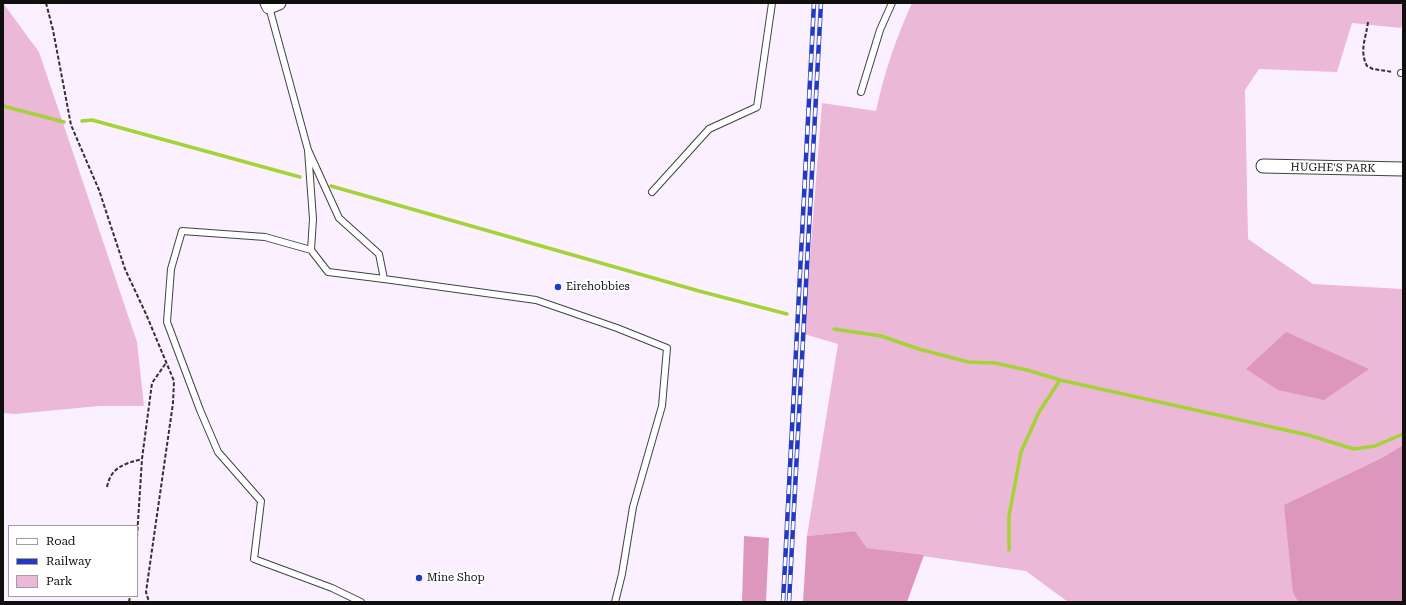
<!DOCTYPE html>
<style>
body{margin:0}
#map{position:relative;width:1406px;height:605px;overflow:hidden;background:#fbf0ff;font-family:"Roboto Serif",serif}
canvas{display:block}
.frame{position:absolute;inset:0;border:4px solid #0f0f0f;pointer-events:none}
.legend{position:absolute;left:8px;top:525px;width:130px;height:72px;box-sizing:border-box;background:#fff;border:1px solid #9f9f9f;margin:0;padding:5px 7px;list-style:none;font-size:12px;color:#0f0f0f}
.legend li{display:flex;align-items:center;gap:8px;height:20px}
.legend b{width:20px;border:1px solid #9f9f9f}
</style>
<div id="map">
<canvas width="1406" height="605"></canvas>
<div class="frame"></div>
<ul class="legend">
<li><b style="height:5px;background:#fff"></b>Road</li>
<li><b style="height:5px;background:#2139c4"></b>Railway</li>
<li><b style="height:11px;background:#ebb8d8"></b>Park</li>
</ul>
</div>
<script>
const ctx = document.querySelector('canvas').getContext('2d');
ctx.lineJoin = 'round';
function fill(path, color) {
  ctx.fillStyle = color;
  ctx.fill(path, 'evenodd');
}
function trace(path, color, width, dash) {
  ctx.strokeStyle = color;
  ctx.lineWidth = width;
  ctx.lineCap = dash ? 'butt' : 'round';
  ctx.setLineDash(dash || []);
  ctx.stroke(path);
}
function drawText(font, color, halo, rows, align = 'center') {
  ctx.font = font + ' "Roboto Serif",serif';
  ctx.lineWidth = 4;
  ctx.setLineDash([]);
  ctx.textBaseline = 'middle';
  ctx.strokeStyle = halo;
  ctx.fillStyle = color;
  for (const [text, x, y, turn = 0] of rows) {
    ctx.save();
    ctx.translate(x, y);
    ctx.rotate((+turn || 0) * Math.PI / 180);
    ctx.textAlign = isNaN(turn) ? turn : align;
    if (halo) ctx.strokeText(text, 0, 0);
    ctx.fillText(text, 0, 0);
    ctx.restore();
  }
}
fill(new Path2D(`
 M 3,3 L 39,52 L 137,342 L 144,406 L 99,406 L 15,414 L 3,413 Z
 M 912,3 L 1403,3 L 1403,20 L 1401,28 L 1352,23 L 1337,72 L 1259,69 L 1245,90 L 1248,239 L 1313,284 L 1403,289 L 1403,445 L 1380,459 L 1293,593 L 1298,602 L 1068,602 L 1026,571 L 867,548 L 855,531 L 807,536 L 838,344 L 804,334 L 822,103 L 876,111 C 884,73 896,38 912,3 Z`), '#ebb8d8');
fill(new Path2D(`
 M 1286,332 L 1369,369 L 1324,400 L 1278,390 L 1246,369 Z
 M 1403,445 L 1403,602 L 1298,602 L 1293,593 L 1284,505 L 1380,459 Z
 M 855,531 L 867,548 L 924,555 L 907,602 L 803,602 L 807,536 Z
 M 744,536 L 769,538 L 766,602 L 742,602 Z`), '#dd97bd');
trace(new Path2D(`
 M 3,106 L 64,122
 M 82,121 L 92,120 L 300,177
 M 331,186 L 699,291 L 787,314
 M 834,329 L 881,336 L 919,349 L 968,362 L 995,363 L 1027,370 L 1060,380 L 1308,435 L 1354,449 L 1375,446 L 1403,434
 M 1009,550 L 1009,516 L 1021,452 L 1039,412 L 1060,380`), '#a4d237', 3.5);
const lane = new Path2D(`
 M 269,7 L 308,150 L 339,218 L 379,254 L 384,279 L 328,272 L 311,250 L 313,219 L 308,150
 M 1401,73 L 1403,73
 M 861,92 L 880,30 L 892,3
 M 652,192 L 709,129 L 757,107 L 772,3
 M 311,250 L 265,237 L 182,231 L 171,269 L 167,322 L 200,410 L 218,452 L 261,501 L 254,559 L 332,588 L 361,602
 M 384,279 L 536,300 L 617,328 L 667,348 L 662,406 L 633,507 L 622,574 L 615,602`);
const street = new Path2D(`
 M 267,3 L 269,7 L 279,3
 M 1263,166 L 1403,169`);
trace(lane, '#424242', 8);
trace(street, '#424242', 15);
trace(new Path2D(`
 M 46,3 L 53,30 L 71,125 L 99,190 L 125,269 L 146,314 L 174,381 L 173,403 L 146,592 L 149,602
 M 1368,22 C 1366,39 1359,50 1367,66 L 1373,69 L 1393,72
 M 107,487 C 111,467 124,464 142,459
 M 137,537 L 142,459 L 152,383 L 166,363
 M 129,602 L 130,596`), '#313131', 2, [4, 2]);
trace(lane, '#fff', 6);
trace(street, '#fff', 13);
const rail = new Path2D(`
 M 783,602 L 814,3
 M 789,602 L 821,3`);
trace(rail, '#2139c4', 4.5);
trace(rail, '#fff', 3, [9]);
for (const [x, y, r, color] of [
 [558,287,4,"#2139c4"],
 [419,578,4,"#2139c4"]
]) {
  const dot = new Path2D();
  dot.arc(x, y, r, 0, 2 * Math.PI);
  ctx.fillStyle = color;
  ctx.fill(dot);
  trace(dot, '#fff', 1.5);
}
drawText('11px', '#0f0f0f', '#fff', [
 ["HUGHE'S PARK",1333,168,1]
]);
drawText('11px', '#0f0f0f', '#fff', [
 ["Eirehobbies",566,287],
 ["Mine Shop",427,578]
], 'left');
</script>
